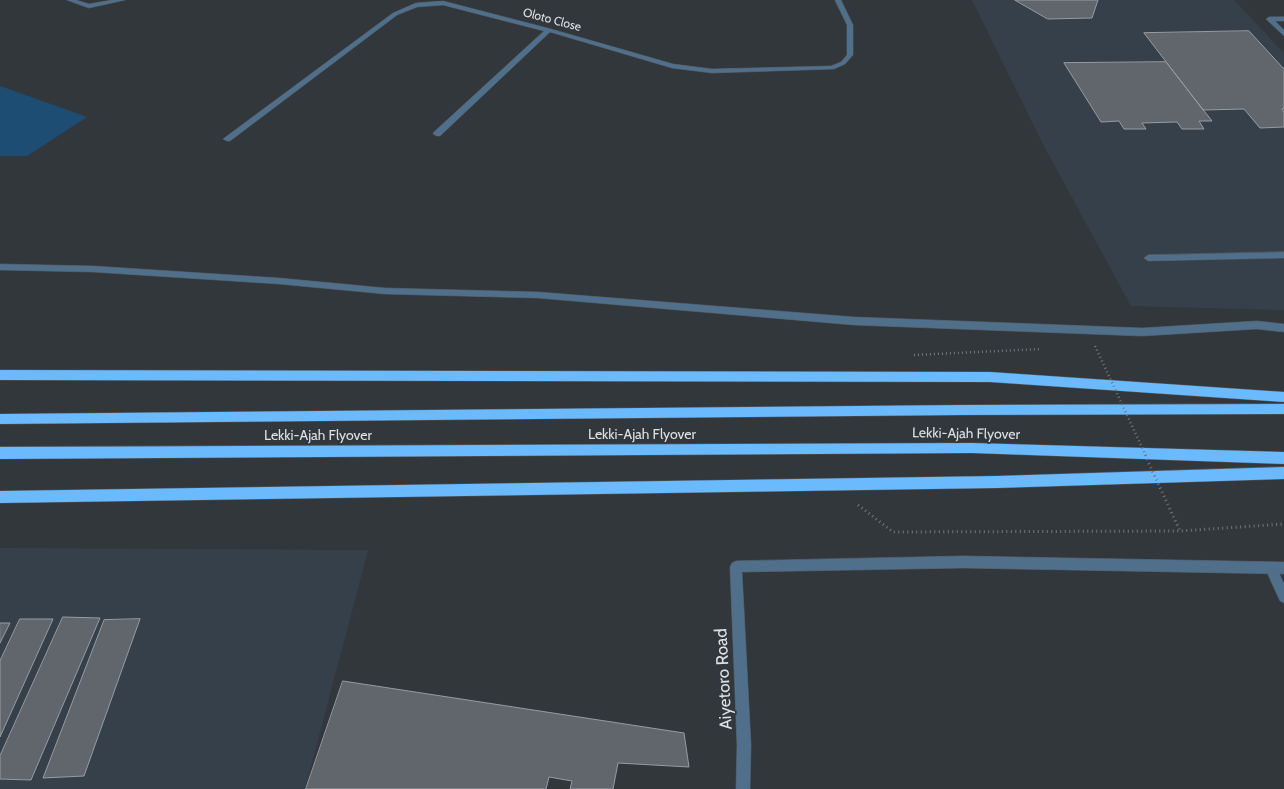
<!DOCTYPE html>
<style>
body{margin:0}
canvas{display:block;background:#32373c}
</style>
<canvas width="1284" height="789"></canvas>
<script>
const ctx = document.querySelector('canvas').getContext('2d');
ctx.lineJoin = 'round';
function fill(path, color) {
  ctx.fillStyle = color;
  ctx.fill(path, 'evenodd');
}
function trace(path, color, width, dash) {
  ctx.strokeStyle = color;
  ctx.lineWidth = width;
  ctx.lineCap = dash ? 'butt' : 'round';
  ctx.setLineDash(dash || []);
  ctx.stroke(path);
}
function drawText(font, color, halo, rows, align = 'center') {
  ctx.font = font + ' Cabin,sans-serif';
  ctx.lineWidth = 3.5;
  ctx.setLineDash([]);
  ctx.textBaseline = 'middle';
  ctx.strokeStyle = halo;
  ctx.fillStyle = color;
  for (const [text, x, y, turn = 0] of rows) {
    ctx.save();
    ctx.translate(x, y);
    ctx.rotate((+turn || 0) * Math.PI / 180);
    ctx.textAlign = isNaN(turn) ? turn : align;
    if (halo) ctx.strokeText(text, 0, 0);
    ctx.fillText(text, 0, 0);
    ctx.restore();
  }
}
fill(new Path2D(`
 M 972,0 L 1234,0 L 1284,53 L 1284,310 L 1131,306 L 1044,146 Z
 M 0,548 L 368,550 L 305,789 L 0,789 Z`), '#36404a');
fill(new Path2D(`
 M 0,86 L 87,117 L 27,156 L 0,156 Z`), '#1e4d74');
const building = new Path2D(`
 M 1015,0 L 1098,0 L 1092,18 L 1048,19 Z
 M 1249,31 L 1284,69 L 1284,109 L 1282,109 L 1284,112 L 1284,127 L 1260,128 L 1244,109 L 1203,110 L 1144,33 Z
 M 1166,62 L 1212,121 L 1199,121 L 1204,129 L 1182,129 L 1177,122 L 1142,123 L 1146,129 L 1124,129 L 1119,121 L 1101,122 L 1064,63 Z
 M 63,617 L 100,618 L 31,780 L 0,779 L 0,756 Z
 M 20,619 L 53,619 L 0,737 L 0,661 Z
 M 140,619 L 84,776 L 43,778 L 104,620 Z
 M 0,623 L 10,623 L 0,643 Z
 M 343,681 L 684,733 L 689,767 L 618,763 L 613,789 L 570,789 L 572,781 L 549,777 L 546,789 L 306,789 Z`);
fill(building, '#60666c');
trace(building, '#969ca2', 1);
const lane = new Path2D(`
 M 1284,17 L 1284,21 L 1275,21 L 1284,30 L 1284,36 L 1266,19 L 1269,17 Z
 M 1284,252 L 1284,258 L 1148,261 L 1144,258 L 1148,255 Z
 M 0,264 L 93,266 L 279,278 L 385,288 L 538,292 L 854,317 L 1142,328 L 1257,321 L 1284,324 L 1284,332 L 1257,329 L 1142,336 L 854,325 L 538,298 L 385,294 L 279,284 L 93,272 L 0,270 Z
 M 1271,562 L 1275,564 L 1284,584 L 1284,603 L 1280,601 L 1265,568 L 1267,564 Z`);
const street = new Path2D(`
 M 67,0 L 76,0 L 89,4 L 112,0 L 125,0 L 89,8 Z
 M 835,0 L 841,0 L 853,25 L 853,55 L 845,64 L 834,69 L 712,73 L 672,68 L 550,32 L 440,136 L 437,136 L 433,134 L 434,132 L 544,31 L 443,5 L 417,7 L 397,15 L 230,141 L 227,141 L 223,139 L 393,13 L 416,3 L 443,1 L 551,29 L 673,64 L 712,69 L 831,66 L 841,62 L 847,55 L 847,25 Z
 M 963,556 L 1284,562 L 1284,574 L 963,568 L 742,572 L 751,745 L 750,789 L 736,789 L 737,745 L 730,567 L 732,563 L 736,561 Z`);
const highway = new Path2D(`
 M 0,370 L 990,372 L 1284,392 L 1284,402 L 990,382 L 0,380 Z
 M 1284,404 L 1284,414 L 963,415 L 0,424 L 0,414 L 963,405 Z
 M 972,443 L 1284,452 L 1284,464 L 972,453 L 0,459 L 0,447 Z
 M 1284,467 L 1284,479 L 997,488 L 0,503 L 0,491 L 997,476 Z`);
trace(lane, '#51565a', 1);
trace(street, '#51565a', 1);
trace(highway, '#51565a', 1);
trace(new Path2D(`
 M 914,355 L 1041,349`), '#71767a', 2.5, [1, 3]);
trace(new Path2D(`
 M 858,505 L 893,532 L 1180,531 L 1284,524`), '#71767a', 3, [1, 3.5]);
fill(lane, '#506f8a');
fill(street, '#506f8a');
fill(highway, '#6cbafe');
trace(new Path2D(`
 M 1095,346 L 1146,456`), '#71767a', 2.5, [1, 3]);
trace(new Path2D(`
 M 1145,455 L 1180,531`), '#71767a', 3, [1, 3.5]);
drawText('12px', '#dde1e4', '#32373c', [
 ["Oloto Close",552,20,15]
]);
drawText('14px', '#dde1e4', '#32373c', [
 ["Lekki-Ajah Flyover",966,434,1],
 ["Lekki-Ajah Flyover",642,435],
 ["Lekki-Ajah Flyover",318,436]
]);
drawText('17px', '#dde1e4', '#32373c', [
 ["Aiyetoro Road",724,679,-93]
]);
</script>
